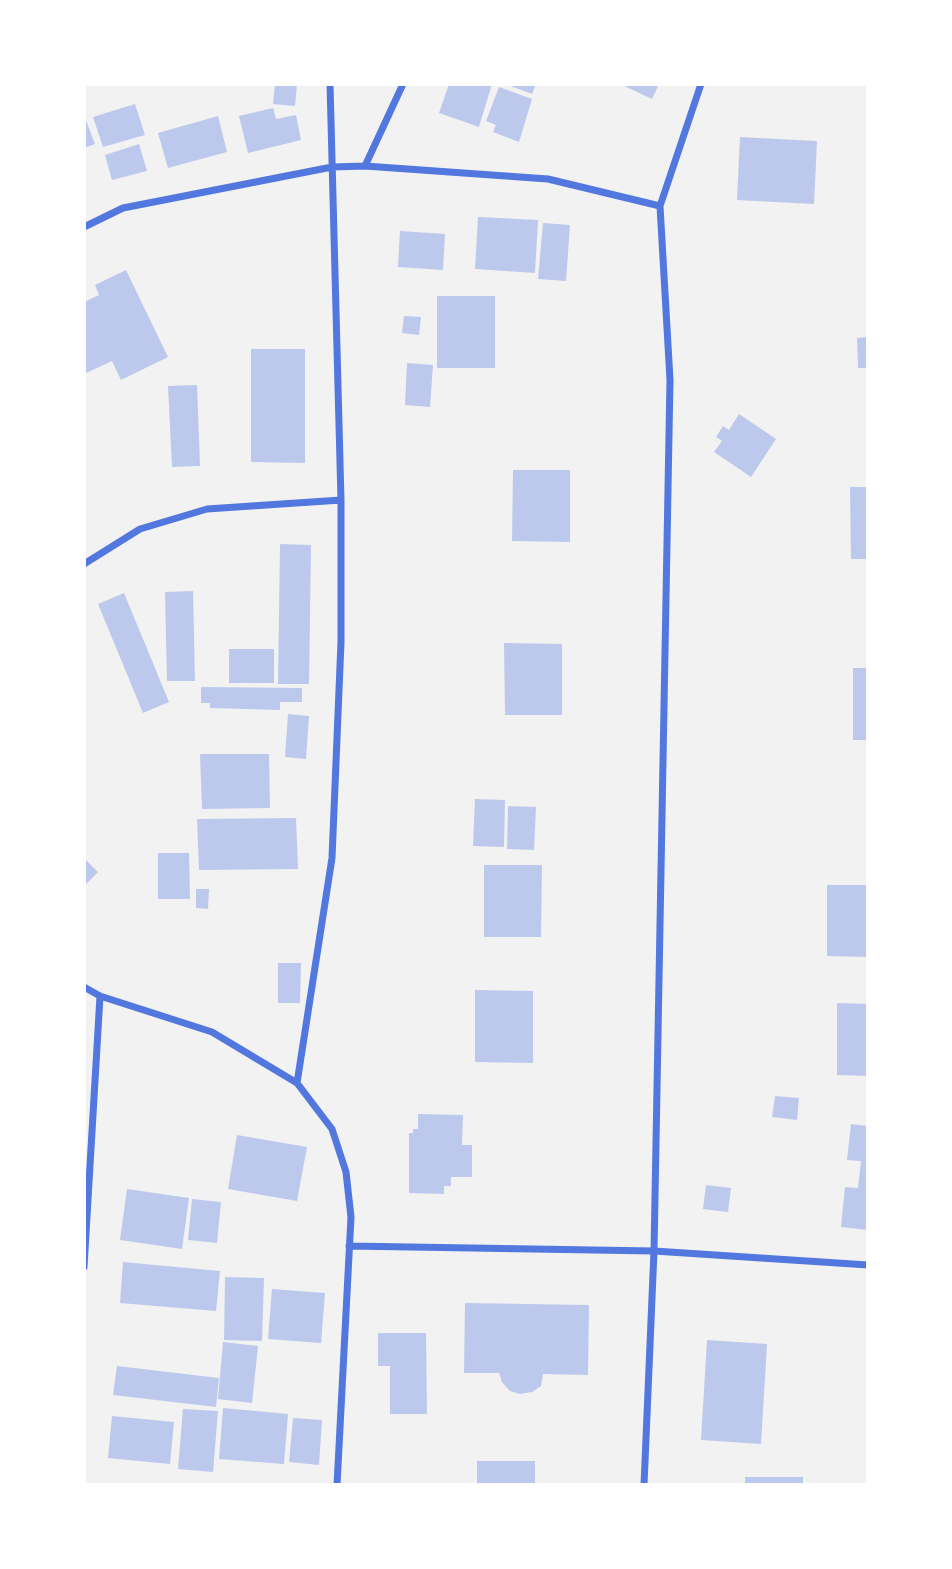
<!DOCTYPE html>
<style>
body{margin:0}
#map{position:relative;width:952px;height:1569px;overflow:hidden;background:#f2f2f2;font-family:"Noto Sans",sans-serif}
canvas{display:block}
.frame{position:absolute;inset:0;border:86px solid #fff;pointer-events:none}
</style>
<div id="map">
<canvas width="952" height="1569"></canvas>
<div class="frame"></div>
</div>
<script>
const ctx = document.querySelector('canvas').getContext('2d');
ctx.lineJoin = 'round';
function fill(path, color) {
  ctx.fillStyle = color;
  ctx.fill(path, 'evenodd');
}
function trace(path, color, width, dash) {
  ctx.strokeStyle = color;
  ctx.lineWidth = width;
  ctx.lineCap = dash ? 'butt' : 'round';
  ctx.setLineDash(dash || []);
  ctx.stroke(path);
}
fill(new Path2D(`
 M 275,84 L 297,84 L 295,106 L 273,104 Z
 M 449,84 L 492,84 L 479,127 L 439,113 Z
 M 505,84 L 536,84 L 532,94 Z
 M 620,84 L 659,84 L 652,99 Z
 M 499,87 L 532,99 L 519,142 L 493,132 L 496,125 L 486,121 Z
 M 135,104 L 145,135 L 103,147 L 93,117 Z
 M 273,108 L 276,119 L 296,115 L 301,140 L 248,153 L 239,116 Z
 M 84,115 L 95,144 L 84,148 Z
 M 218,116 L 227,152 L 168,168 L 158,133 Z
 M 740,137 L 817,141 L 814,204 L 737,200 Z
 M 139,144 L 147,171 L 112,180 L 105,155 Z
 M 478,217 L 538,220 L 535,273 L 475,269 Z
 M 543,223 L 570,225 L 566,281 L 538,279 Z
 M 400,231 L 445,234 L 443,270 L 398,267 Z
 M 126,270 L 168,357 L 121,380 L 112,361 L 84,374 L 84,302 L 99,295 L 95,285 Z
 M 437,296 L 495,296 L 495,368 L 437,368 Z
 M 404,316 L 421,317 L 419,335 L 402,333 Z
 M 868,337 L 868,368 L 858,368 L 857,338 Z
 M 251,349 L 305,349 L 305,463 L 251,462 Z
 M 407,363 L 433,365 L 430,407 L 405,405 Z
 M 197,385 L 200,466 L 172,467 L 168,386 Z
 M 739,414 L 776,439 L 751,477 L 714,452 L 722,441 L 716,437 L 723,426 L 729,430 Z
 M 513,470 L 570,470 L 570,542 L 512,541 Z
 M 850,487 L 868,487 L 868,559 L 851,559 Z
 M 280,544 L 311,545 L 309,684 L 278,684 Z
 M 193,591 L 195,681 L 167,681 L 165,592 Z
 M 124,593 L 169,702 L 143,713 L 98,604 Z
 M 504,643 L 562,644 L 562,715 L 505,715 Z
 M 229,649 L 274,649 L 274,683 L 229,683 Z
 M 853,668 L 868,668 L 868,740 L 853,740 Z
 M 201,687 L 302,688 L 302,702 L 280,702 L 280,710 L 210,708 L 210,703 L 201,703 Z
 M 288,714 L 309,716 L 306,759 L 285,757 Z
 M 200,754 L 269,754 L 270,808 L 202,809 Z
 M 475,799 L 505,800 L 504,847 L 473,846 Z
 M 508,806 L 536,807 L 534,850 L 507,849 Z
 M 296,818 L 298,869 L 199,870 L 197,819 Z
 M 158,853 L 189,853 L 190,899 L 158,899 Z
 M 84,858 L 98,872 L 84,886 Z
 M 484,865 L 542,865 L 541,937 L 484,937 Z
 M 827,885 L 868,885 L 868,957 L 827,956 Z
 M 196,889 L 209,889 L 208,909 L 196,908 Z
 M 278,963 L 301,963 L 300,1003 L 278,1003 Z
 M 475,990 L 533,991 L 533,1063 L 475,1062 Z
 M 837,1003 L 868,1004 L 868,1076 L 837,1075 Z
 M 775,1096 L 799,1098 L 797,1120 L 772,1117 Z
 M 418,1114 L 463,1115 L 462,1145 L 472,1145 L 472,1177 L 451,1177 L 451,1186 L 444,1186 L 444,1194 L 409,1193 L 409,1133 L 413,1133 L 413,1129 L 418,1129 Z
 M 851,1124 L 868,1126 L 868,1230 L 841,1227 L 845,1187 L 858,1188 L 861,1161 L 847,1160 Z
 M 237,1135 L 307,1147 L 297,1201 L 228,1189 Z
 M 706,1185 L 731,1188 L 728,1212 L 703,1209 Z
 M 127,1189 L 189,1198 L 182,1249 L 120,1240 Z
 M 192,1199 L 221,1202 L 217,1243 L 188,1240 Z
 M 123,1262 L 220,1271 L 216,1311 L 120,1303 Z
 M 225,1277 L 264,1278 L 262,1341 L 224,1340 Z
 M 272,1289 L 325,1293 L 321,1343 L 268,1339 Z
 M 465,1303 L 589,1305 L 588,1375 L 543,1374 L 541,1386 L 532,1392 L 520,1394 L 510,1391 L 502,1382 L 499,1373 L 464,1373 Z
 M 378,1333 L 426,1333 L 427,1414 L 390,1414 L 390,1366 L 378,1366 Z
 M 707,1340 L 767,1344 L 761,1444 L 701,1440 Z
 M 223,1342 L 258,1346 L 252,1403 L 218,1399 Z
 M 117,1366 L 219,1378 L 216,1407 L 113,1395 Z
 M 223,1408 L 288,1414 L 284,1464 L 219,1459 Z
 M 183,1409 L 218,1411 L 213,1472 L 178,1469 Z
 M 112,1416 L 174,1422 L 170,1464 L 108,1458 Z
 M 293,1418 L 322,1420 L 319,1465 L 289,1462 Z
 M 477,1461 L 535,1461 L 535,1485 L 477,1485 Z
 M 745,1477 L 803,1477 L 803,1485 L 745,1485 Z`), '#bdc9ec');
trace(new Path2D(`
 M 365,166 L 403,84
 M 84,227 L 123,208 L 332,167 L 365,166 L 548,179 L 660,206
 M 84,564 L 140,529 L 207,509 L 341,500
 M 84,987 L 100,996 L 212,1032 L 297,1083 L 332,1129 L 346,1172 L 351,1217 L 337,1485
 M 297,1083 L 332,858 L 341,642 L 341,500 L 330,84
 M 349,1246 L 654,1251 L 868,1265
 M 84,1267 L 100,996
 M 644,1485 L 654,1251 L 670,380 L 660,206 L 701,84`), '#5277de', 7);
</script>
